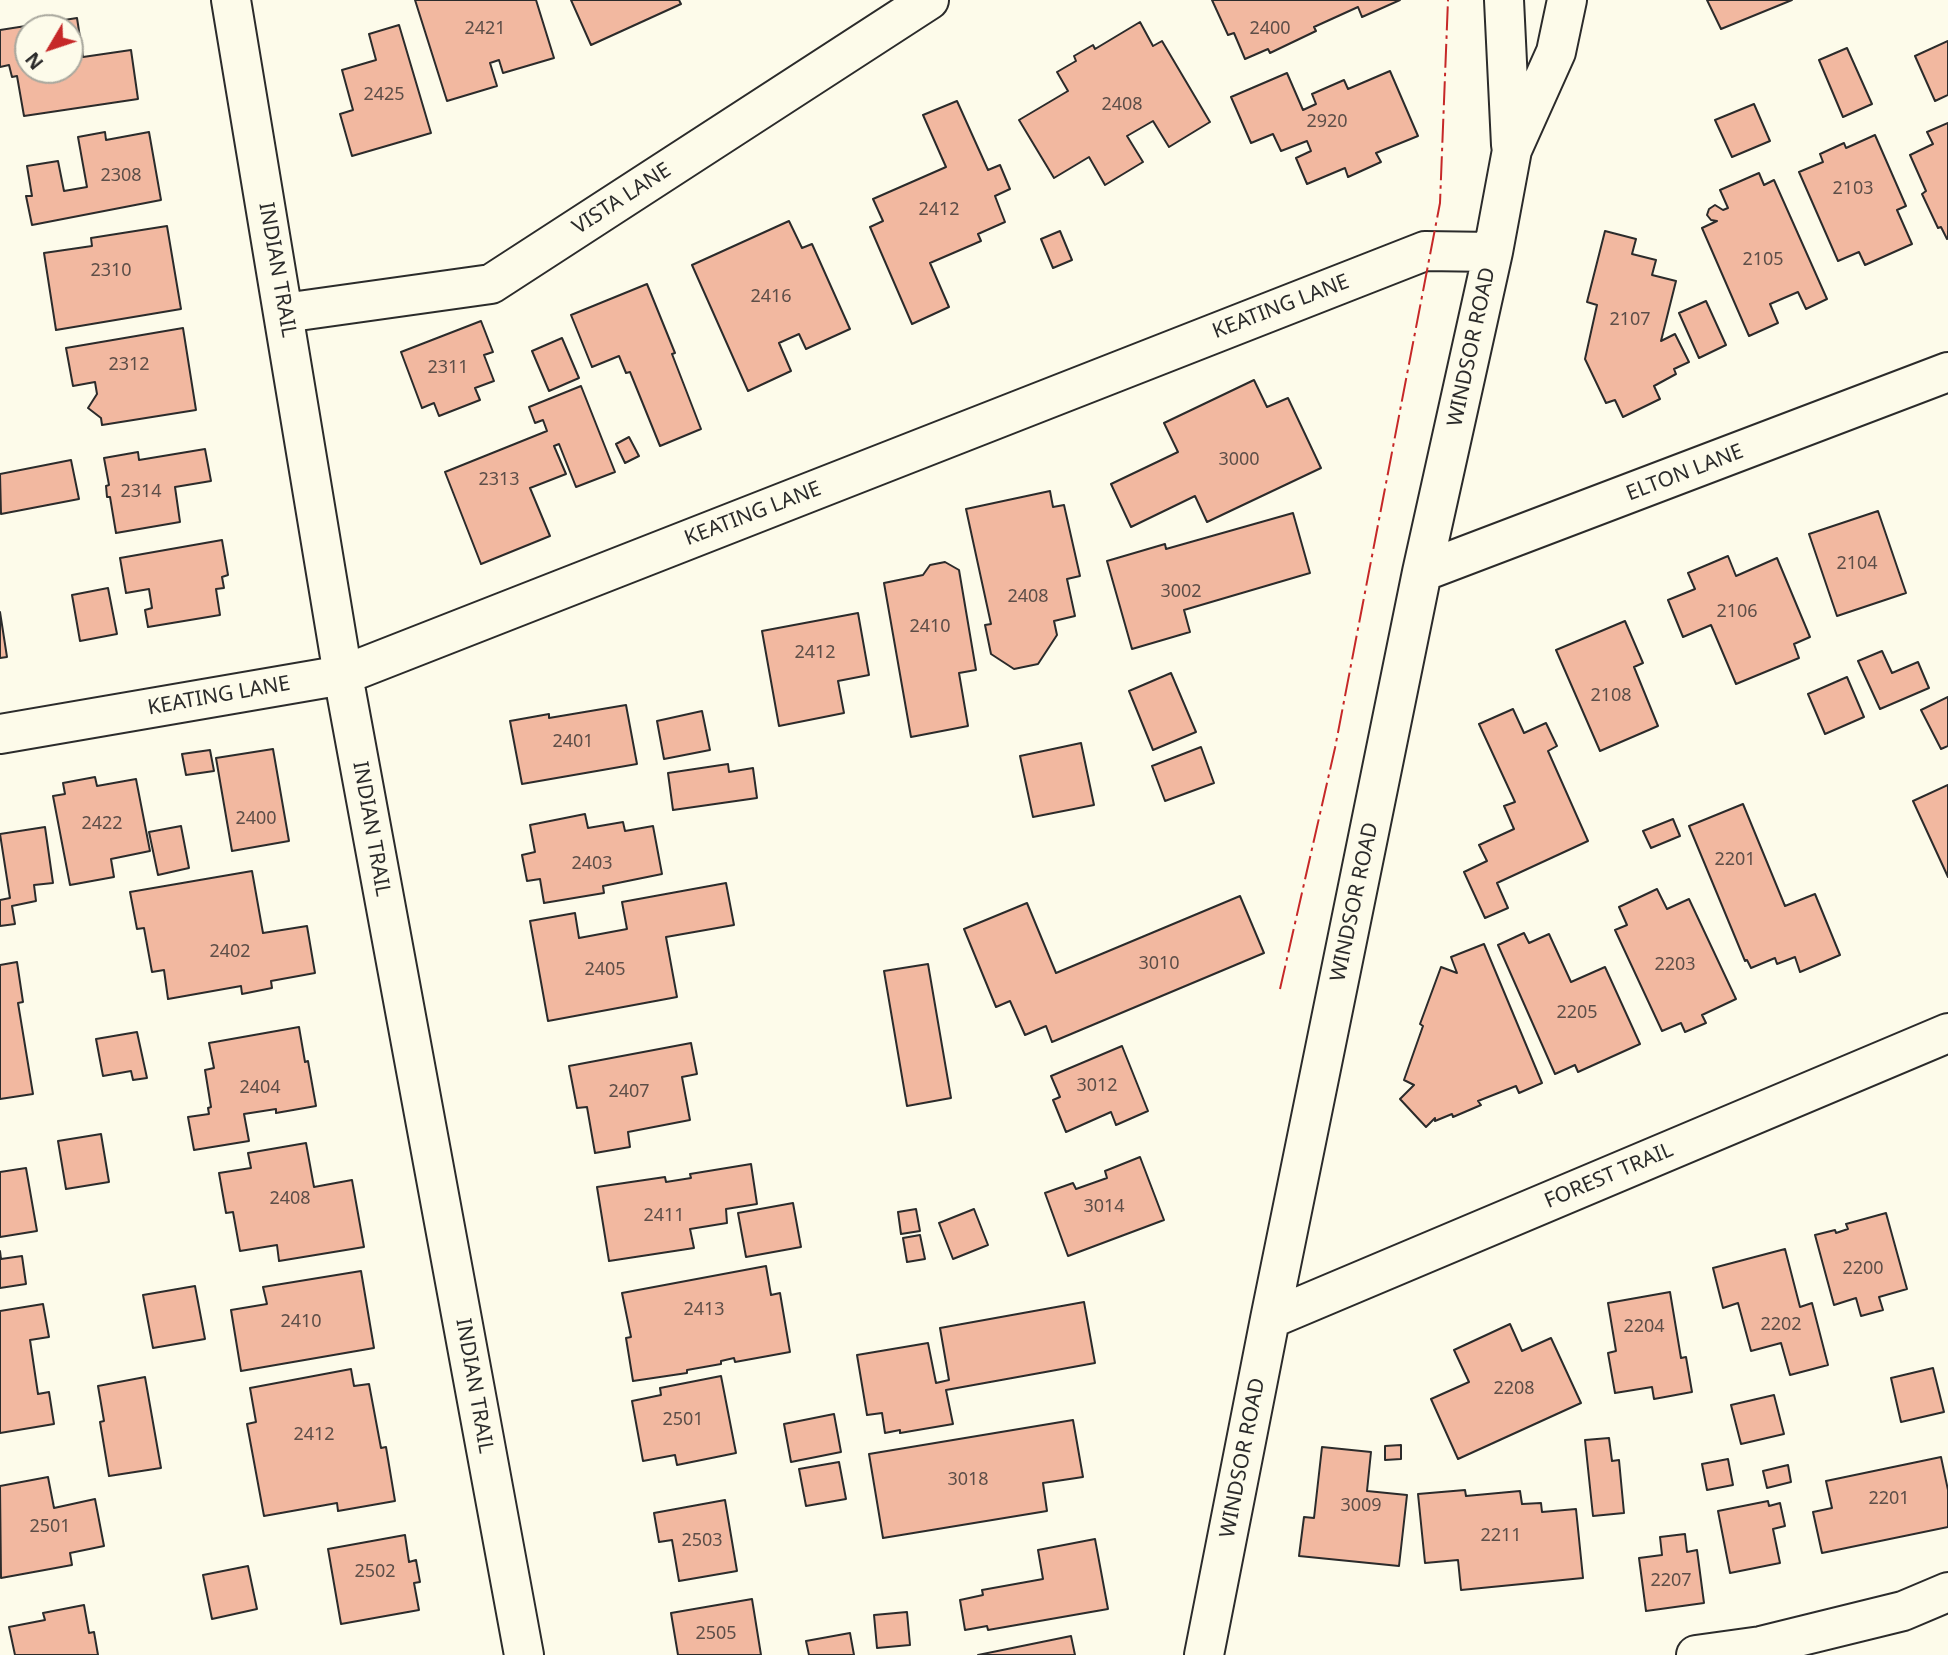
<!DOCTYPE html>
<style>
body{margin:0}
#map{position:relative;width:1948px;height:1655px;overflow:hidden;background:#fdfbea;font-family:"Noto Sans",sans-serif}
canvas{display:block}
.north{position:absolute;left:14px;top:14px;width:70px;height:70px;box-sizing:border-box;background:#fdfbea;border:2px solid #a9a89e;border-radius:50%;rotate:231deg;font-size:19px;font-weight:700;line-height:28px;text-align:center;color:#2b2b2b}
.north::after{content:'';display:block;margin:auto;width:24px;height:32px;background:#c62828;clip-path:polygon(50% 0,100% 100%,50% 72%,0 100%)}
</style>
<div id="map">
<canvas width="1948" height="1655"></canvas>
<div class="north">N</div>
</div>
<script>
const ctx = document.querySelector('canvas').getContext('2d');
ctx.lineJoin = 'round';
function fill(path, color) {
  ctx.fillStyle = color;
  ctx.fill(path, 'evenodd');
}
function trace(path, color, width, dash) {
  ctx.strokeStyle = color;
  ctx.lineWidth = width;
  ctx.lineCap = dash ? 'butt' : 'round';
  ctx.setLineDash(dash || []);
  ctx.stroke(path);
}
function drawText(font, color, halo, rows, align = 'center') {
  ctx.font = font + ' "Noto Sans",sans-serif';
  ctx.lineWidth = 5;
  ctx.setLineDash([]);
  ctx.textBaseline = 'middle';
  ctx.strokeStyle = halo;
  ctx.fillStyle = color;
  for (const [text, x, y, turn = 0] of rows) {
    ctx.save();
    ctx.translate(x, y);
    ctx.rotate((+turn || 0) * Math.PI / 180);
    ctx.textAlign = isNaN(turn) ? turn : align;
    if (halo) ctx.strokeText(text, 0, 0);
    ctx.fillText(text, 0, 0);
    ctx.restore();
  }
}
const building = new Path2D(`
 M 415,0 L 536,0 L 554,58 L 503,73 L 499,60 L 490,63 L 497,86 L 447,101 Z
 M 571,0 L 679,0 L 681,4 L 591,45 Z
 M 1212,0 L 1400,0 L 1362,17 L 1358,7 L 1314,27 L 1316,31 L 1270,53 L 1268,49 L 1245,59 L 1234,33 L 1228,35 Z
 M 1707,0 L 1792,0 L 1721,29 Z
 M 77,18 L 83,57 L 131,50 L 138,99 L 24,116 L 17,76 L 12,77 L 9,65 L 0,67 L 0,30 ZM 28,28 L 70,28 L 70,70 L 28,70 Z
 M 1140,22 L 1153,46 L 1162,41 L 1210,122 L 1169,147 L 1153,121 L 1127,136 L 1143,162 L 1105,185 L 1089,157 L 1054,178 L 1019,120 L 1068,91 L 1057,72 L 1076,61 L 1074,56 L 1093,45 L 1095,49 Z
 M 399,25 L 431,133 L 352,156 L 340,114 L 353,110 L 342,70 L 376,60 L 369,34 Z
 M 1948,41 L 1948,95 L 1935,101 L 1915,56 Z
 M 1847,48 L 1872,104 L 1843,117 L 1819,60 Z
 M 1390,71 L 1418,136 L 1376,153 L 1381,162 L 1348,177 L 1345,168 L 1307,184 L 1296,158 L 1311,151 L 1307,141 L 1281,151 L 1273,134 L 1251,143 L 1231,97 L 1287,73 L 1303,110 L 1316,104 L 1312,94 L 1344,80 L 1348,89 Z
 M 957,101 L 988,170 L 1000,165 L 1010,189 L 995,196 L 1005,222 L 978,234 L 981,241 L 930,263 L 949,307 L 912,324 L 870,227 L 883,221 L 873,199 L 946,167 L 923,115 Z
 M 1754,104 L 1770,141 L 1732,157 L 1715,120 Z
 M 1948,123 L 1948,238 L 1947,239 L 1941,227 L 1938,228 L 1922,194 L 1926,191 L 1910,155 L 1933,144 L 1927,132 Z
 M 105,132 L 106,140 L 149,132 L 161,200 L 32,225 L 26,196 L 32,196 L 27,166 L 58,161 L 64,191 L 87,187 L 78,137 Z
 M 1875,135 L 1906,206 L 1897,210 L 1912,244 L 1865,265 L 1859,252 L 1838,261 L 1799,172 L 1823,162 L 1820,154 L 1844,143 L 1846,148 Z
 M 1759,173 L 1764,185 L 1774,180 L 1827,299 L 1806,309 L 1798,292 L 1770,304 L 1778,323 L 1749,336 L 1702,228 L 1717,221 L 1711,220 L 1707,215 L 1709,209 L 1715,205 L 1723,210 L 1728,208 L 1720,190 Z
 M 789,221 L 802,248 L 812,244 L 850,329 L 806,349 L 799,334 L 779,343 L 791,371 L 748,391 L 692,265 Z
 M 167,226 L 181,309 L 56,330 L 44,253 L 92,246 L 91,238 Z
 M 1060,231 L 1072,260 L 1053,268 L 1041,239 Z
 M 1605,231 L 1636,239 L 1632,254 L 1656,260 L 1652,275 L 1676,281 L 1661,341 L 1675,334 L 1689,362 L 1674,369 L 1676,374 L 1654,386 L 1660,399 L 1623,417 L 1615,400 L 1606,403 L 1585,359 L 1597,305 L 1587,302 Z
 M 647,284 L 675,353 L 672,354 L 701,429 L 660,446 L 630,372 L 626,373 L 619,356 L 592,367 L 571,315 Z
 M 1706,301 L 1726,345 L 1699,358 L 1679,313 Z
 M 481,321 L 493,352 L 484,355 L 494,381 L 475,388 L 480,400 L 439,416 L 434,403 L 422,408 L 401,352 Z
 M 183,328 L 196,410 L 102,425 L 101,418 L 88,408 L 97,394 L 95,382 L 73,386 L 66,348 Z
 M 562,338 L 579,378 L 549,391 L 532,351 Z
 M 1254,380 L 1267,407 L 1288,398 L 1321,468 L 1207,522 L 1195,496 L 1131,527 L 1111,484 L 1178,452 L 1164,423 Z
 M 581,386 L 615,472 L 576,487 L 559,444 L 554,446 L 566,474 L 530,488 L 550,536 L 481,564 L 445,472 L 547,431 L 543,420 L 535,423 L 529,407 Z
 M 629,437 L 639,456 L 625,463 L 616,444 Z
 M 205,449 L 211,481 L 175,487 L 180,522 L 116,533 L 110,497 L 107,497 L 106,486 L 109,485 L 104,458 L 138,452 L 139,460 Z
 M 71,460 L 79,499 L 1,514 L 0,474 Z
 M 1050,491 L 1053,507 L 1064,505 L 1080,576 L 1067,579 L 1075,616 L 1054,621 L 1057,635 L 1038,664 L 1014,669 L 991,654 L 985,625 L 991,624 L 966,509 Z
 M 1878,511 L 1906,593 L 1837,616 L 1809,534 Z
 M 1293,513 L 1310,573 L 1184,610 L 1190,632 L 1132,649 L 1107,561 L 1165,544 L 1166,549 Z
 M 222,540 L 228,575 L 222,577 L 224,588 L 216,589 L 220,615 L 148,627 L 145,610 L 152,608 L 149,589 L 126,593 L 120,558 Z
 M 1728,556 L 1736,576 L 1777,558 L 1810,637 L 1794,644 L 1799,658 L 1736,684 L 1711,625 L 1683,637 L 1668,600 L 1695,589 L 1688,573 Z
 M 945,562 L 959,570 L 976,670 L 959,673 L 968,726 L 911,737 L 884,583 L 923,575 L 930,565 Z
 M 108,588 L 117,634 L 80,641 L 72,595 Z
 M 0,612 L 7,657 L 0,658 Z
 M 858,613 L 869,675 L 838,681 L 844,713 L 779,726 L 762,631 Z
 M 1625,621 L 1643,663 L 1634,667 L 1658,726 L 1600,751 L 1556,650 Z
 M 1882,651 L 1892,673 L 1918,662 L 1929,688 L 1880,709 L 1858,661 Z
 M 1171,673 L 1196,732 L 1153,750 L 1129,691 Z
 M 1847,677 L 1864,717 L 1825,734 L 1808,694 Z
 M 1948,697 L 1948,746 L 1941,749 L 1921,710 Z
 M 626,705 L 637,764 L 522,784 L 510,721 L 549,714 L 549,718 Z
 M 1513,709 L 1524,733 L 1546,723 L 1557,746 L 1548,751 L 1588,841 L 1497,883 L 1508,908 L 1485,918 L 1464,872 L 1487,861 L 1479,845 L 1514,829 L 1504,806 L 1515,802 L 1479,724 Z
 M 702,711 L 710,750 L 664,759 L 657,721 Z
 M 1081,743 L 1094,805 L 1033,817 L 1020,756 Z
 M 1201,747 L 1214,783 L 1165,801 L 1152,766 Z
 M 273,749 L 289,841 L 232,851 L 216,758 Z
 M 210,750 L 214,771 L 186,775 L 182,754 Z
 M 728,764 L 729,772 L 753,768 L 757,798 L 673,810 L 668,773 Z
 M 95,777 L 97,786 L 136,779 L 150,851 L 111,859 L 114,877 L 70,885 L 53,796 L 65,794 L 63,783 Z
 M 1948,785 L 1948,877 L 1913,801 Z
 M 1743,804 L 1785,906 L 1815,894 L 1840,955 L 1800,972 L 1795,957 L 1777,964 L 1775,958 L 1751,968 L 1747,960 L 1745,961 L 1689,826 Z
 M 585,814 L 588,828 L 623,822 L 625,831 L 653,826 L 662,874 L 603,886 L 604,893 L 544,903 L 540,879 L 527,881 L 522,855 L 535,852 L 530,825 Z
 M 1673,819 L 1680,836 L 1651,848 L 1643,831 Z
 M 181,826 L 189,868 L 158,875 L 149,832 Z
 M 45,827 L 53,883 L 34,885 L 36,901 L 12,906 L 15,924 L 0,926 L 0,900 L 10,898 L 0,834 Z
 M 252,871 L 263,933 L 307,926 L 315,973 L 271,981 L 272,988 L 242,994 L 241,986 L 168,999 L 164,970 L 152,972 L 144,928 L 137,929 L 130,892 Z
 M 726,883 L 734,925 L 666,937 L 677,997 L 548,1021 L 530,921 L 575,913 L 579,938 L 627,929 L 622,902 Z
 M 1657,889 L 1667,909 L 1689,899 L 1736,999 L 1702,1015 L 1706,1023 L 1685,1032 L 1681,1023 L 1662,1031 L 1615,930 L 1627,925 L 1619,907 Z
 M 1240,896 L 1264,953 L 1052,1042 L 1046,1026 L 1025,1035 L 1010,1001 L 996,1007 L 964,929 L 1027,903 L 1056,973 Z
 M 1524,933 L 1529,943 L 1549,934 L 1571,982 L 1605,967 L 1640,1044 L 1578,1072 L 1575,1065 L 1555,1074 L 1498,945 Z
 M 1484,944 L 1542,1083 L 1519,1093 L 1516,1086 L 1478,1101 L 1481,1105 L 1453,1117 L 1452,1114 L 1435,1121 L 1435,1118 L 1426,1127 L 1400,1099 L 1414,1085 L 1404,1080 L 1423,1026 L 1420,1024 L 1441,967 L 1457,973 L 1451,957 Z
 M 17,962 L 23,1002 L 18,1003 L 33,1094 L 0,1099 L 0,965 Z
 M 928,964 L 951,1098 L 907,1106 L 884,971 Z
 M 299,1027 L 305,1062 L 308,1061 L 316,1106 L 276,1113 L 276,1109 L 244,1114 L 249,1141 L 194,1150 L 188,1117 L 209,1114 L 208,1108 L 211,1107 L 205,1070 L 214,1068 L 209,1043 Z
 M 137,1032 L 147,1078 L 133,1080 L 131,1071 L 103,1076 L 96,1039 Z
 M 691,1043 L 697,1074 L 682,1077 L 690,1120 L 628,1132 L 630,1147 L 595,1153 L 587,1107 L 577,1108 L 569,1066 Z
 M 1122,1046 L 1148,1111 L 1116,1125 L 1111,1112 L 1066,1132 L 1053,1100 L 1060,1097 L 1051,1076 Z
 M 101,1134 L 109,1182 L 66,1189 L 58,1141 Z
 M 306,1143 L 314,1187 L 352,1180 L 364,1247 L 279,1261 L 277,1245 L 240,1251 L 233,1212 L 226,1213 L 219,1173 L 251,1168 L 248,1153 Z
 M 1140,1157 L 1164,1220 L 1068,1256 L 1045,1193 L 1073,1183 L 1076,1189 L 1107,1178 L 1105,1171 Z
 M 751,1164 L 757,1204 L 726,1209 L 727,1223 L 690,1229 L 694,1248 L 609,1261 L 597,1187 L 665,1177 L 666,1182 L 691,1178 L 690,1174 Z
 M 26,1168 L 37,1231 L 0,1237 L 0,1172 Z
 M 793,1203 L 801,1247 L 746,1257 L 738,1213 Z
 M 916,1209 L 920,1231 L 901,1234 L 898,1212 Z
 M 974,1209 L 988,1245 L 953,1259 L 939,1223 Z
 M 1886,1213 L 1907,1289 L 1879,1297 L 1883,1310 L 1861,1316 L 1856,1298 L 1834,1305 L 1815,1235 L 1835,1230 L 1836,1233 L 1848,1229 L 1846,1224 Z
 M 920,1235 L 925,1259 L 907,1262 L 903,1238 Z
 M 1785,1249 L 1800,1307 L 1812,1303 L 1828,1365 L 1790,1375 L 1781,1343 L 1751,1351 L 1738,1303 L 1723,1308 L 1713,1268 Z
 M 0,1251 L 1,1259 L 22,1256 L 26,1284 L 0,1288 Z
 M 766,1266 L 771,1295 L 780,1293 L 790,1352 L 735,1362 L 734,1358 L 721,1361 L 721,1364 L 687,1370 L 687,1373 L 633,1381 L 626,1338 L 631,1337 L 622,1293 Z
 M 361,1271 L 374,1348 L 241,1371 L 231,1310 L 267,1304 L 263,1287 Z
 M 195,1286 L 205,1339 L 153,1348 L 143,1295 Z
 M 1670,1292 L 1681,1358 L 1686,1357 L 1692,1392 L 1654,1399 L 1652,1387 L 1615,1393 L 1608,1353 L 1616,1351 L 1608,1303 Z
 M 1084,1302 L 1095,1363 L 946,1390 L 953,1424 L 900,1433 L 900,1430 L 885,1433 L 882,1413 L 867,1415 L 857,1355 L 928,1343 L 936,1383 L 949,1380 L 940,1328 Z
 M 43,1304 L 49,1337 L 30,1340 L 38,1394 L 49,1392 L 54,1424 L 0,1433 L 0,1311 Z
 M 1510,1324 L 1522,1351 L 1551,1338 L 1581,1403 L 1458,1459 L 1431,1399 L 1469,1382 L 1454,1350 Z
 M 1933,1368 L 1944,1412 L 1901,1422 L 1891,1378 Z
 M 351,1369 L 354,1386 L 369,1384 L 381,1448 L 386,1447 L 395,1501 L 338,1511 L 337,1503 L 264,1516 L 247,1424 L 256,1422 L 250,1388 Z
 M 721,1376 L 736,1453 L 677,1465 L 675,1455 L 643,1461 L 632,1401 L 661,1395 L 660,1388 Z
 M 145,1377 L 161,1468 L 109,1476 L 100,1422 L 104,1421 L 98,1386 Z
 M 1774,1395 L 1784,1434 L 1741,1444 L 1731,1405 Z
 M 834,1414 L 841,1452 L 791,1462 L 784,1424 Z
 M 1073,1420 L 1083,1477 L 1043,1483 L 1047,1511 L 883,1538 L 869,1454 Z
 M 1609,1438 L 1612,1461 L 1619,1460 L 1624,1513 L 1593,1516 L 1585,1440 Z
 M 1401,1445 L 1401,1459 L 1385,1460 L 1385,1446 Z
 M 1322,1447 L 1371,1452 L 1367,1491 L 1407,1495 L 1399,1566 L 1299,1556 L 1304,1517 L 1314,1518 Z
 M 1941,1457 L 1948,1490 L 1948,1527 L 1822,1553 L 1813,1512 L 1832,1508 L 1826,1481 Z
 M 1728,1459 L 1733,1485 L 1707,1490 L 1702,1464 Z
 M 839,1462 L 846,1499 L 806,1506 L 799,1469 Z
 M 1788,1465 L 1791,1482 L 1767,1488 L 1763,1471 Z
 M 48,1477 L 54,1508 L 95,1499 L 104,1546 L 70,1553 L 72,1565 L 1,1578 L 0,1486 Z
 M 1465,1490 L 1466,1496 L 1520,1491 L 1522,1504 L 1541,1503 L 1542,1512 L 1576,1509 L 1583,1578 L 1461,1590 L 1458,1560 L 1425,1563 L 1418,1494 Z
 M 725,1500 L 737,1571 L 679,1581 L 672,1540 L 659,1542 L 654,1513 Z
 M 1768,1501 L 1769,1506 L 1780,1503 L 1785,1526 L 1773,1529 L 1780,1563 L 1730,1573 L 1718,1511 Z
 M 1685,1534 L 1687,1552 L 1697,1550 L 1704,1603 L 1646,1611 L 1639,1558 L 1662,1555 L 1660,1537 Z
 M 405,1535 L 409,1562 L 416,1560 L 420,1582 L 414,1583 L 419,1610 L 341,1624 L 328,1549 Z
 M 1095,1539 L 1108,1609 L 988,1630 L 987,1626 L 965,1630 L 960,1600 L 983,1595 L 982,1590 L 1043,1579 L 1038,1550 Z
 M 248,1566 L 257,1609 L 212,1619 L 203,1575 Z
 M 752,1599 L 761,1655 L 678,1655 L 671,1613 Z
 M 84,1605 L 89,1633 L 94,1632 L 98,1655 L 15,1655 L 9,1627 L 45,1620 L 43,1613 Z
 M 907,1612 L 910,1645 L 877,1648 L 874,1615 Z
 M 850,1633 L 854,1655 L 809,1655 L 806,1641 Z
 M 1071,1636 L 1075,1655 L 978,1655 Z`);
fill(building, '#f2b8a0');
trace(building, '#2b2b2b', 2);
const minor = new Path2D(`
 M 231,0 L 343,675 L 524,1655
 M 1504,0 L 1511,145
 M 284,313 L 491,284 L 929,0
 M 1422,572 L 1948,372
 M 0,734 L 343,675 L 1425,251 L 1493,252
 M 1270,1319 L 1948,1033
 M 1204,1655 L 1270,1319 L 1422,572 L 1493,252 L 1512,150 L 1556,52 L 1567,0
 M 1696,1655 L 1761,1646 L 1903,1611 L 1948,1592`);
trace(minor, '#2b2b2b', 42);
trace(minor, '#fdfbea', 38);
trace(new Path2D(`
 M 1280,989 L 1335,748 L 1440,203 L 1448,0`), '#c62828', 2, [24, 5, 3.5, 5]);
drawText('18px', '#5d4e48', null, [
 ["2421",485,29],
 ["2400",1270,29],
 ["2425",384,95],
 ["2408",1122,105],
 ["2920",1327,122],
 ["2308",121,176],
 ["2103",1853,189],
 ["2412",939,210],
 ["2105",1763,260],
 ["2310",111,271],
 ["2416",771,297],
 ["2107",1630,320],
 ["2312",129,365],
 ["2311",448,368],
 ["3000",1239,460],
 ["2313",499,480],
 ["2314",141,492],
 ["2104",1857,564],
 ["3002",1181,592],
 ["2408",1028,597],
 ["2106",1737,612],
 ["2410",930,627],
 ["2412",815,653],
 ["2108",1611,696],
 ["2401",573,742],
 ["2400",256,819],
 ["2422",102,824],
 ["2201",1735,860],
 ["2403",592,864],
 ["2402",230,952],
 ["3010",1159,964],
 ["2203",1675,965],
 ["2405",605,970],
 ["2205",1577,1013],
 ["3012",1097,1086],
 ["2404",260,1088],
 ["2407",629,1092],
 ["2408",290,1199],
 ["3014",1104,1207],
 ["2411",664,1216],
 ["2200",1863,1269],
 ["2413",704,1310],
 ["2410",301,1322],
 ["2202",1781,1325],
 ["2204",1644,1327],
 ["2208",1514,1389],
 ["2501",683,1420],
 ["2412",314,1435],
 ["3018",968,1480],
 ["2201",1889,1499],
 ["3009",1361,1506],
 ["2501",50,1527],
 ["2211",1501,1536],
 ["2503",702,1541],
 ["2502",375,1572],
 ["2207",1671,1581],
 ["2505",716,1634]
]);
drawText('21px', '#2b2b2b', '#fdfbea', [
 ["VISTA LANE",622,199,-33],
 ["INDIAN TRAIL",277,270,80],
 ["KEATING LANE",1281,307,-21],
 ["WINDSOR ROAD",1472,347,-78],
 ["ELTON LANE",1685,473,-21],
 ["KEATING LANE",753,514,-21],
 ["KEATING LANE",219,696,-10],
 ["INDIAN TRAIL",371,829,80],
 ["WINDSOR ROAD",1355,902,-78],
 ["FOREST TRAIL",1609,1176,-23],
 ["INDIAN TRAIL",474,1386,80],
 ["WINDSOR ROAD",1243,1458,-79]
]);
</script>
